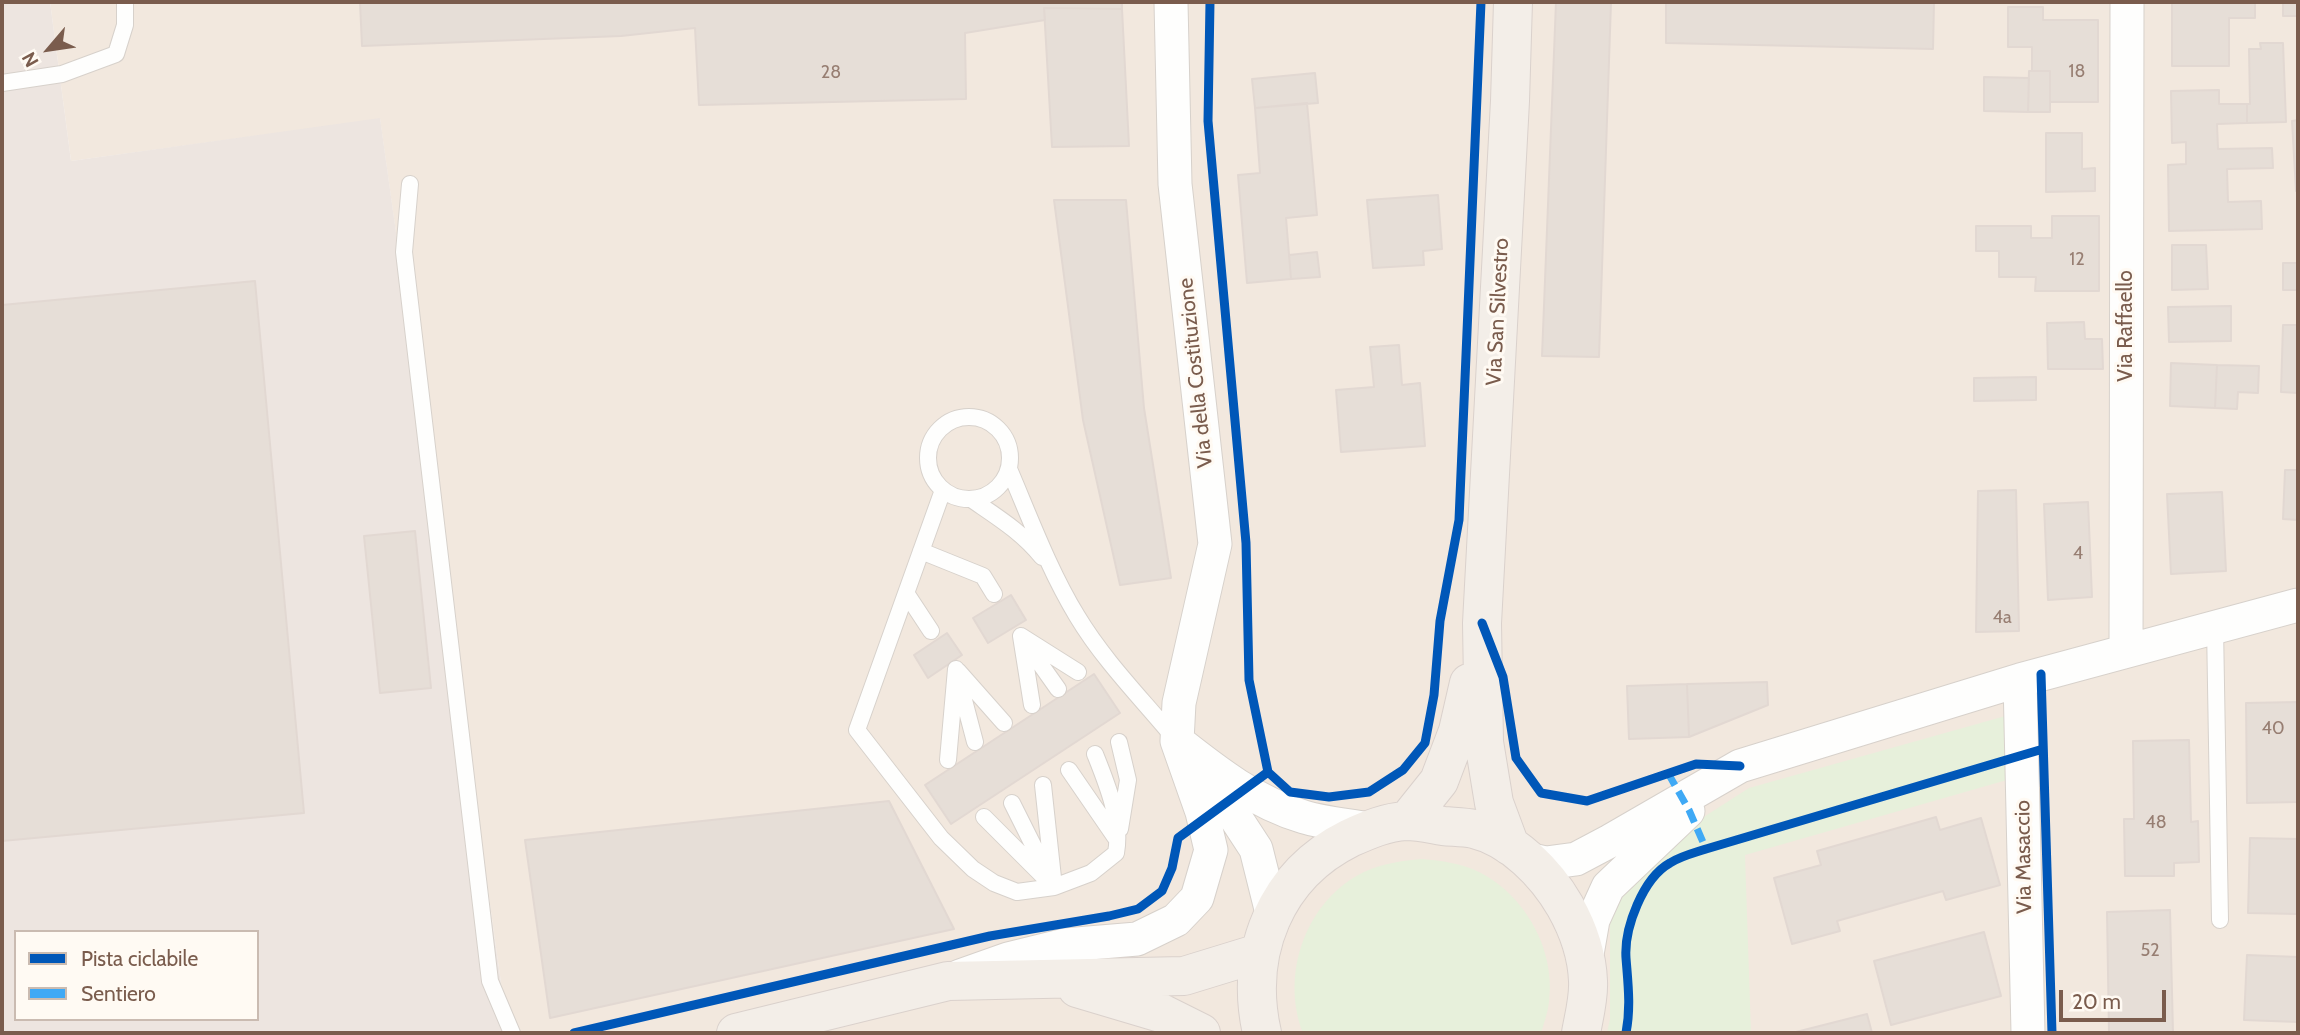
<!DOCTYPE html>
<style>
body{margin:0}
#map{position:relative;width:2300px;height:1035px;overflow:hidden;background:#f9f5f0;font-family:Cabin,sans-serif}
canvas{display:block}
.frame{position:absolute;inset:0;border:4px solid #7a5c4d;pointer-events:none}
.legend{position:absolute;left:14px;top:930px;width:245px;height:91px;box-sizing:border-box;background:#fffaf3;border:2px solid #cabbb1;margin:0;padding:9px 12px;list-style:none;font-size:21px;color:#7a5c4d}
.legend li{display:flex;align-items:center;gap:14px;height:35px}
.legend b{width:35px;border:2px solid #cabbb1}
.north{position:absolute;left:14px;top:14px;width:70px;height:70px;-webkit-text-stroke:5px #fffaf3;paint-order:stroke;rotate:241deg;font-size:19px;font-weight:700;line-height:28px;text-align:center;color:#7a5c4d}
.north::after{content:'';display:block;margin:auto;width:24px;height:32px;background:#7a5c4d;clip-path:polygon(50% 0,100% 100%,50% 72%,0 100%)}
.scale{position:absolute;left:2059px;top:990px;width:107px;height:32px;box-sizing:border-box;border:4px solid #7a5c4d;border-top:0;padding-left:9px;font-size:21px;line-height:24px;white-space:nowrap;color:#7a5c4d;-webkit-text-stroke:5px #fffaf3;paint-order:stroke}
</style>
<div id="map">
<canvas width="2300" height="1035"></canvas>
<div class="frame"></div>
<ul class="legend">
<li><b style="height:9px;background:#0057b8"></b>Pista ciclabile</li>
<li><b style="height:9px;background:#3fa9f5"></b>Sentiero</li>
</ul>
<div class="north">N</div>
<div class="scale">20 m</div>
</div>
<script>
const ctx = document.querySelector('canvas').getContext('2d');
ctx.lineJoin = 'round';
function fill(path, color) {
  ctx.fillStyle = color;
  ctx.fill(path, 'evenodd');
}
function trace(path, color, width, dash) {
  ctx.strokeStyle = color;
  ctx.lineWidth = width;
  ctx.lineCap = dash ? 'butt' : 'round';
  ctx.setLineDash(dash || []);
  ctx.stroke(path);
}
function drawText(font, color, halo, rows, align = 'center') {
  ctx.font = font + ' Cabin,sans-serif';
  ctx.lineWidth = 6;
  ctx.setLineDash([]);
  ctx.textBaseline = 'middle';
  ctx.strokeStyle = halo;
  ctx.fillStyle = color;
  for (const [text, x, y, turn = 0] of rows) {
    ctx.save();
    ctx.translate(x, y);
    ctx.rotate((+turn || 0) * Math.PI / 180);
    ctx.textAlign = isNaN(turn) ? turn : align;
    if (halo) ctx.strokeText(text, 0, 0);
    ctx.fillText(text, 0, 0);
    ctx.restore();
  }
}
fill(new Path2D(`
 M 50,2 L 2298,2 L 2298,1033 L 508,1033 L 380,119 L 71,161 Z`), '#f2e8de');
fill(new Path2D(`
 M 2,2 L 50,2 L 71,161 L 380,118 L 508,1033 L 2,1033 ZM 16,932 L 257,932 L 257,1019 L 16,1019 Z`), '#ede5e0');
fill(new Path2D(`
 M 2009,715 L 2007,780 L 1745,855 L 1751,1033 L 1607,1033 L 1610,1019 L 1610,922 L 1620,894 L 1685,829 L 1749,788 Z
 M 1422,859 C 1442,861 1461,863 1479,872 C 1525,895 1556,950 1549,1002 C 1548,1012 1544,1023 1541,1033 L 1303,1033 C 1280,974 1306,900 1364,872 C 1383,863 1402,861 1422,859 Z`), '#e7f0db');
const building = new Path2D(`
 M 360,2 L 1122,2 L 1122,9 L 1044,8 L 1045,20 L 965,33 L 966,99 L 699,105 L 695,28 L 621,36 L 362,46 Z
 M 1556,2 L 1611,2 L 1599,357 L 1542,356 Z
 M 1666,2 L 1934,2 L 1933,49 L 1666,43 Z
 M 2172,2 L 2255,2 L 2255,18 L 2229,18 L 2229,66 L 2172,66 Z
 M 2283,2 L 2298,2 L 2298,16 L 2283,16 Z
 M 2008,7 L 2043,7 L 2043,20 L 2098,20 L 2098,102 L 2050,102 L 2050,71 L 2032,71 L 2032,47 L 2008,47 Z
 M 1044,8 L 1122,9 L 1129,146 L 1052,147 Z
 M 2260,43 L 2283,43 L 2286,122 L 2247,123 L 2247,104 L 2250,104 L 2249,49 L 2261,49 Z
 M 2029,71 L 2050,71 L 2050,112 L 2028,112 Z
 M 1315,73 L 1318,103 L 1255,108 L 1252,79 Z
 M 1984,77 L 2029,78 L 2028,112 L 1984,111 Z
 M 2219,90 L 2219,104 L 2247,104 L 2247,123 L 2217,124 L 2218,149 L 2272,148 L 2273,168 L 2227,169 L 2228,202 L 2261,201 L 2262,229 L 2169,231 L 2168,165 L 2186,164 L 2186,142 L 2172,143 L 2171,91 Z
 M 1307,103 L 1317,215 L 1286,218 L 1291,279 L 1247,283 L 1238,175 L 1260,173 L 1255,108 Z
 M 2298,120 L 2298,191 L 2296,191 L 2292,121 Z
 M 2046,133 L 2082,133 L 2082,169 L 2095,168 L 2095,191 L 2046,192 Z
 M 1438,195 L 1442,249 L 1423,251 L 1424,265 L 1373,268 L 1367,200 Z
 M 1054,200 L 1126,200 L 1144,408 L 1171,578 L 1120,585 L 1083,420 Z
 M 2052,216 L 2099,216 L 2099,291 L 2035,291 L 2036,277 L 1999,277 L 1999,251 L 1976,251 L 1976,226 L 2031,226 L 2031,238 L 2052,238 Z
 M 2172,245 L 2206,245 L 2208,289 L 2172,290 Z
 M 1317,252 L 1320,277 L 1291,279 L 1289,255 Z
 M 2283,263 L 2298,263 L 2298,290 L 2283,290 Z
 M 255,281 L 304,813 L 2,841 L 2,305 Z
 M 2231,306 L 2231,341 L 2169,342 L 2168,307 Z
 M 2084,322 L 2085,339 L 2102,339 L 2103,369 L 2048,369 L 2047,323 Z
 M 2283,325 L 2298,325 L 2298,393 L 2281,392 Z
 M 1399,345 L 1402,385 L 1420,383 L 1425,446 L 1341,452 L 1336,390 L 1374,387 L 1370,347 Z
 M 2171,363 L 2217,365 L 2215,408 L 2170,406 Z
 M 2217,365 L 2259,366 L 2258,393 L 2238,392 L 2237,409 L 2215,408 Z
 M 2036,377 L 2036,400 L 1974,401 L 1974,378 Z
 M 2285,470 L 2298,470 L 2298,520 L 2283,519 Z
 M 2016,490 L 2019,631 L 1976,632 L 1978,491 Z
 M 2222,492 L 2226,571 L 2171,574 L 2167,494 Z
 M 2088,502 L 2092,597 L 2048,600 L 2044,504 Z
 M 415,531 L 431,688 L 380,693 L 364,536 Z
 M 1011,595 L 1026,620 L 988,643 L 973,618 Z
 M 947,633 L 962,655 L 928,678 L 914,655 Z
 M 1094,674 L 1120,713 L 951,824 L 925,785 Z
 M 1767,682 L 1768,705 L 1689,737 L 1687,684 Z
 M 1687,684 L 1689,737 L 1629,739 L 1627,686 Z
 M 2298,702 L 2298,802 L 2247,803 L 2246,703 Z
 M 2189,740 L 2191,822 L 2198,821 L 2199,862 L 2174,863 L 2174,876 L 2125,876 L 2124,819 L 2134,819 L 2133,741 Z
 M 889,801 L 954,929 L 550,1018 L 525,840 Z
 M 1936,817 L 1940,830 L 1981,818 L 2000,885 L 1946,900 L 1943,891 L 1837,921 L 1840,931 L 1792,944 L 1774,878 L 1821,865 L 1817,851 Z
 M 2250,838 L 2298,839 L 2298,914 L 2248,913 Z
 M 2170,910 L 2173,1033 L 2109,1033 L 2107,912 Z
 M 1984,932 L 2001,996 L 1891,1025 L 1874,961 Z
 M 2247,955 L 2298,957 L 2298,1022 L 2244,1020 Z
 M 1867,1014 L 1872,1033 L 1792,1033 Z`);
fill(building, '#e6ded7');
trace(building, '#e2d8d2', 2);
const lane = new Path2D(`
 M 2,83 L 62,74 L 116,54 L 125,25 L 125,2
 M 410,184 L 404,252 L 490,981 L 512,1033
 M928 458a41 41 0 1 1 82 0a41 41 0 1 1-82 0Z
 M 1009,469 C 1030,518 1049,570 1077,616 C 1104,661 1142,699 1175,739
 M 943,490 L 857,730 L 941,838 L 973,869 L 994,883 L 1017,892 L 1054,887 L 1091,873 L 1116,853 C 1122,820 1107,784 1095,754
 M 971,499 C 997,517 1022,532 1042,557
 M 921,551 L 983,576 L 994,594
 M 906,593 L 931,631
 M 2215,626 L 2220,920
 M 1021,636 L 1032,705
 M 1021,636 L 1078,672
 M 1024,641 L 1058,689
 M 958,671 L 1004,723
 M 959,681 L 975,742
 M 1119,742 L 1128,780 L 1120,829
 M 948,760 L 956,669
 M 1069,770 L 1115,837
 M 1043,785 L 1054,887
 M 1012,803 L 1048,875
 M 984,817 L 1054,887`);
const street = new Path2D(`
 M 2126,651 L 2127,2
 M 2020,680 L 2028,1033
 M 1177,741 C 1216,772 1256,803 1304,817 C 1324,823 1347,825 1369,829
 M 1202,773 L 1226,803 L 1256,849 L 1272,913
 M 1528,859 L 1546,863 L 1576,859 L 1610,841 L 1740,766 L 2020,680 L 2298,605
 M 1586,960 L 1593,920 L 1608,887 L 1688,811
 M 960,976 L 1008,959 L 1065,945 L 1137,939 L 1176,920 L 1197,898 L 1211,850 L 1202,812 L 1177,741 L 1179,703 L 1215,544 L 1175,184 L 1171,2`);
const primary = new Path2D(`
 M 1407,821 L 1439,781 L 1458,731 L 1469,683
 M 1510,846 L 1494,803 L 1484,742 L 1482,623 L 1510,101 L 1513,2
 M 1077,988 L 1161,1013 L 1201,1033
 M 736,1033 L 948,981 L 1184,976 L 1259,953
 M 1262,1033 C 1244,953 1275,875 1350,838 C 1368,830 1386,822 1406,821 C 1418,821 1431,824 1443,826 C 1453,827 1464,827 1474,829 C 1512,838 1546,873 1565,906 C 1578,929 1587,954 1588,981 C 1589,998 1584,1016 1581,1033`);
trace(lane, '#d7d1cb', 18);
trace(street, '#d7d1cb', 35);
trace(primary, '#dad1cc', 40);
trace(lane, '#fefefd', 16);
trace(street, '#fefefd', 33);
trace(primary, '#f3eee8', 38);
trace(new Path2D(`
 M 1668,773 L 1689,810 L 1706,849`), '#3fa9f5', 7, [14, 7]);
trace(new Path2D(`
 M 1210,2 L 1208,121 L 1246,543 L 1249,680 L 1268,772 L 1290,792 L 1329,797 L 1369,792 L 1403,770 L 1425,743 L 1434,695 L 1440,621 L 1459,520 L 1481,2
 M 1482,623 L 1503,677 L 1516,758 L 1541,793 L 1587,801 L 1696,764 L 1740,766
 M 2041,674 L 2052,1033
 M 574,1033 L 990,936 L 1109,916 L 1138,909 L 1162,891 L 1172,868 L 1178,838 L 1268,772
 M 1626,1033 C 1631,1007 1628,984 1626,958 C 1624,928 1643,878 1670,863 C 1681,856 1694,853 1706,849 L 2043,749`), '#0057b8', 9);
drawText('18px', '#977e72', null, [
 ["18",2077,72],
 ["28",831,73],
 ["12",2077,260],
 ["4",2078,554],
 ["4a",2002,618],
 ["40",2273,729],
 ["48",2156,823],
 ["52",2150,951]
]);
drawText('21px', '#7a5c4d', '#fffaf3', [
 ["Via San Silvestro",1498,312,-87],
 ["Via Raffaello",2126,326,-90],
 ["Via della Costituzione",1196,373,-96],
 ["Via Masaccio",2024,857,-91]
]);
</script>
